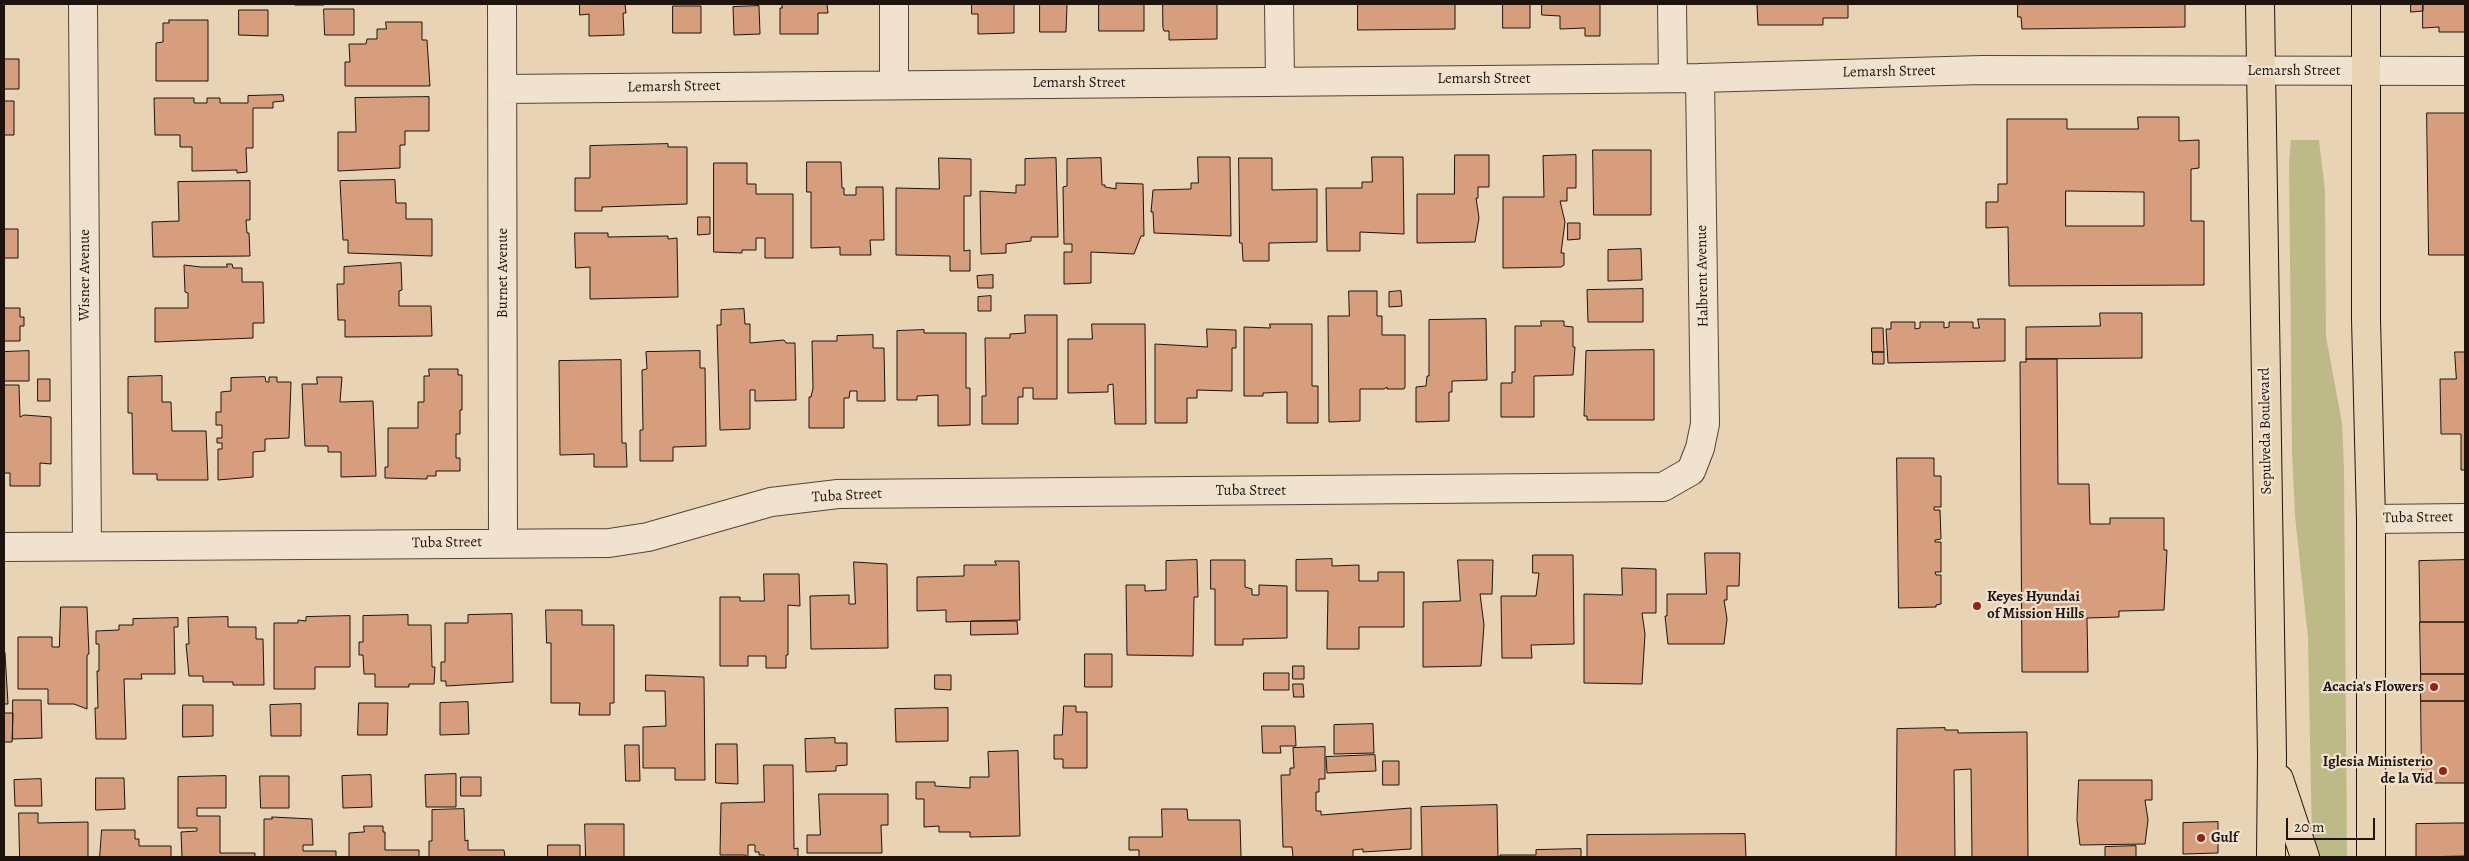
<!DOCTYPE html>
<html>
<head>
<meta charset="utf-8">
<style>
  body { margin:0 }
  #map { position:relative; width:2469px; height:861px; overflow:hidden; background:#e9d3b5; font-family:Alegreya,serif }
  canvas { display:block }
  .frame { position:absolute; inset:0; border:5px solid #1f140d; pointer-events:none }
  .scale { position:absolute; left:2286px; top:818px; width:89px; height:22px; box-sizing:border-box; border:2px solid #1f140d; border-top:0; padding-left:6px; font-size:15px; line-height:18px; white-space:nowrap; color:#1f140d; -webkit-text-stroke:4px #f1e2cf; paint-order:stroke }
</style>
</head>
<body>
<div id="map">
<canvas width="2469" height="861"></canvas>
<div class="frame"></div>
<div class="scale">20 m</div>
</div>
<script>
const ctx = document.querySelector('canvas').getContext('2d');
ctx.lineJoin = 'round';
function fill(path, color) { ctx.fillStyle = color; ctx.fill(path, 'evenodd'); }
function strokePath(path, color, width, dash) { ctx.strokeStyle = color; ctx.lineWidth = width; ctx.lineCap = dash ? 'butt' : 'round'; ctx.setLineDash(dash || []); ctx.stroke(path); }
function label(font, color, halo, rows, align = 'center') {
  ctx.font = font + ' Alegreya,serif'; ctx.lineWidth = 4.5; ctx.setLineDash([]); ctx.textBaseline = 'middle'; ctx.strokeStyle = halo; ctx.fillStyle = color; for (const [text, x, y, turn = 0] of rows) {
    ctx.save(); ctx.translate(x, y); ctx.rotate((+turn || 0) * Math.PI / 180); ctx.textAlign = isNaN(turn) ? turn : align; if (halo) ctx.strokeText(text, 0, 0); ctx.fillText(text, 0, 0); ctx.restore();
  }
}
const green = new Path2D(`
  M2291,140H2319L2325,190L2326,337L2342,423L2344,468L2347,857H2314L2312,844L2308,638L2295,516L2292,451L2289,163Z`);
const building = new Path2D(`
  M295,4H324V5H295Z
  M580,4H625L626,13H623L624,35L589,36V14L580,15Z
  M782,4H827L828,13H818V34H780V8H782Z
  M972,4H1014V33L978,34V14H972Z
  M1040,4H1067L1066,32H1040Z
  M1099,4H1144V31H1099Z
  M1163,4H1217V39L1169,40V31H1164L1163,28Z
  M1358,4H1455V29L1358,30Z
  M1503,4H1530V28H1503Z
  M1542,4H1600V36H1585V28L1560,29V16L1542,15Z
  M1751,4H1848V18H1823V25H1758L1757,5Z
  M2018,4H2185V27L2022,29L2021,17H2018Z
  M2411,4H2423V11L2411,12Z
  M2423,4H2465V32H2439V27L2423,28Z
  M673,6H701V33H673Z
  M759,6L760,34L734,35L733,7Z
  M324,9H354V35H325Z
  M239,10H268V36L239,35Z
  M169,20H208V81H156V43L163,42V23H169Z
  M386,22H422V40H427L430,86H345V62H350L349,44H366L367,39H377V29H386Z
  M4,59H19V89H4Z
  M283,95L284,101L273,102V108H253V148H246L247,172L237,173V170L192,171V147H180V135H155L154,98H194V103H207V98H220V103H248V96Z
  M429,97V131H405V145H400V168L338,171V132H356L355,98Z
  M4,101H14V135H4Z
  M2427,113H2465V255H2429Z
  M2138,117H2179V141L2199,140V168L2191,169V221H2204V285L2009,286L2008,227L1986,228V202H1998V184H2007V119H2067V129H2138ZM2066,191L2144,192V226H2066Z
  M668,144V147H687V204L602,207V211H575V178H590V146Z
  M1593,150H1651V215H1594Z
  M1455,155H1489V187H1478V198H1476L1479,218L1475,242L1417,243V194H1454Z
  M1576,155V188H1567V201H1560L1565,222L1561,253H1564V265L1561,267L1503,268V197H1544L1543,156Z
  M1198,157H1230L1231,236L1154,233L1153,212H1151L1153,190L1191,189V183H1198Z
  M1372,157H1403L1404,234L1360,232V251H1327L1326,188H1362V182H1372Z
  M939,158L971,159V196H964V251L970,250V271H950V256L896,255V188L939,189Z
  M1056,158L1058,237H1031V241L1006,244V253L981,254L980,191L1016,193V185H1025V159Z
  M1101,158L1102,185H1105V187L1116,189V183L1143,184L1144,236H1141L1134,254L1091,252V283L1064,284V252H1072V244H1064L1063,187L1067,186V159Z
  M1239,158H1272V190L1317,189V242L1269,243V261H1243L1242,243H1240Z
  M807,162H841L842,188H844V195H856V187H883L884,240H870L871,255H840V247L811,248V192H807Z
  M714,163H747V184H756V194H793V258H765V238H756V250H742V253L714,252Z
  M395,180L396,203H406V219H432V256L348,253V240H343L340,181Z
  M250,181V220H246L247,233H249L250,256L153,257L152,222L179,221L178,182Z
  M698,217H710V234L698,235Z
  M1568,223H1580V239L1568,240Z
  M4,229H18V258H4Z
  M575,233H608V237L668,236V239L677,238L678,297L590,299V267L576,268Z
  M1641,249L1642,280L1608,281V250Z
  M401,263L402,290L399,291V306H431L432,336L345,337V320H338L337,284H344V267Z
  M227,264H232L233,268H242V282H263L264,323H253V338L155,342V308H188V293L185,292L184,265L201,267H227Z
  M993,275V288H978L977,276Z
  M1643,289V322H1588L1587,290Z
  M1349,291H1377V316H1382V335H1405V387L1404,389H1387V387L1384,389H1360V421L1329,422L1328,316H1349Z
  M1401,291L1402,306L1389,307V292Z
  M991,296V311H978V297Z
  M4,308H20V317H24V326H20V341H4Z
  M744,309L745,324H750V343L784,340L786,343H795L796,400L755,401V390H750V429L720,430L717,325H721V310Z
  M2100,313H2142V358L2026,359V327L2100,326Z
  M1025,315H1057V399H1033V388H1023V397H1018V424H982V396H986L985,338H1010V334L1025,333Z
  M1486,319L1487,380L1452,381V392H1449V421L1416,422V387L1426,386L1427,376H1429V320Z
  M1978,319H2005V361L1888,363L1886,329H1891V322H1915V329L1920,328V322H1944V328L1949,327V322H1973V328H1979Z
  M1541,321H1564V326L1573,327V347H1575L1573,375L1534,376V417H1501V383H1512V372H1515V326H1541Z
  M1092,324H1145L1146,424H1115L1113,384L1108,385V392L1068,393V339H1092Z
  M1270,324H1312V386H1318V423H1287V392L1263,393V396H1244V327L1270,328Z
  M1872,328H1883L1884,352H1872Z
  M1207,329L1236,330V348H1232V391L1197,390V398H1187V423H1155V344L1207,347Z
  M924,330V333H966V388H970V425L938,426V395L917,396V400H897V331Z
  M873,335V348H884L885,401H857V391H850L849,398H844V428H809V397H811L813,388L812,341H837V336Z
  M1654,350V420H1587V416H1584L1586,351Z
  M29,351V381H4V352Z
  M700,351V368H705L706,446L673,447V461H640V430H643L642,370L647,369L646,352Z
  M1873,352H1884V364H1873Z
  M2455,352H2465V470H2461V434H2441L2440,379H2456Z
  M2026,359H2057L2058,484H2089L2090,524H2110V518H2164V550H2167L2164,610L2119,611V617L2087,618L2088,672H2022L2020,362H2026Z
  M621,360L622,443H626L627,467H594V454L560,455L559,361Z
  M429,369H458V375H462V410H460V434H456V458H460V471H436V476H427V479L385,478V467H388V428H418V402H424V376H429Z
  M162,376V402H171L172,431H206L208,480H157V474H133L132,413H128V377Z
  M265,377L266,382H269V377H277V382H291L289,438L265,439V451L253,452V477L218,480V449H222V443H217V438H222V425H216V412H221V392L231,391V378Z
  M317,377H342L340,402L373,401L376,476L341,477V452H328V446H305L302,384H317Z
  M38,379H50V401H38Z
  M4,385H19L20,417L24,415L51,417V464L40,463V486H10V473H4Z
  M1897,458H1934V476H1941V507H1934V510H1940L1941,539L1935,540V542H1941V572H1935L1936,575H1941V604L1936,605V607L1899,608Z
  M1705,553H1740L1739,586H1727V600H1724L1727,619L1724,644H1668L1665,616H1667V594H1706Z
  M1533,555H1573L1574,644L1531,645L1532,658H1502L1501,596H1536L1539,573H1533Z
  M1332,559V566L1359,565V581H1378V572H1404V627H1359V649H1327L1328,591H1296V560Z
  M1197,560L1198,597H1194L1193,656L1127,655L1126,585H1145V591L1166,590V561Z
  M1211,560H1245V587L1252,589V595H1259V585L1287,586V638L1243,639V645H1215V589H1211Z
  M1458,560H1493L1492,594H1480L1484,625L1481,666L1423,667V602L1460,601Z
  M2465,560V622H2420L2419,561Z
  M995,561H1019L1020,620L946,622V610L917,611V577L964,576V565H996Z
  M854,562L887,564L888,648L811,649L810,596L849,595V604H855Z
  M1622,568L1656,569V613H1642L1645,634L1642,684L1584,683V594L1622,595Z
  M764,574H799L800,606L788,605V655H786V668H766V656H748V666H720V597H740V601H764Z
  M61,607H87L89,654L87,655V709L74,704H48V689H18V637H52V647H59Z
  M546,610H582V625H614V703H610V715H579L580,703H551V643H547Z
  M512,614L513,682L446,686V681H441V662H445V623H468V615Z
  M408,615V625H431L432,667H435L434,684H409V687H375V674H364L363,655H359V642H363V616Z
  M350,616V667H315V689H274V623H298V620L306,621V617Z
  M228,617V627H256V639H263L264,685H233V682H203V676H189L186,644H189L188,618Z
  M178,618V627H174L175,674H141L142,679H124L126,739H96L95,708H98L97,671H99V644H96V631L119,630V625H133V619Z
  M971,621H1017L1018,634L971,635Z
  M2420,622H2465V674H2421Z
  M5,653L8,704H4V654Z
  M1085,654H1112V687H1085Z
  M1293,666H1304V679H1293Z
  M1264,673H1289V690H1264Z
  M2421,674H2465V701H2421Z
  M646,675L704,677L705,780H675V768H643V727L666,726L665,691H646Z
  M935,675H951V690L935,689Z
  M1293,684H1303L1304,697H1294Z
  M13,700H41L42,738L13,739Z
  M2421,701H2465V783H2422Z
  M468,702L469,734L440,735V703Z
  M359,703H388L387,735H358Z
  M301,704V736H271L270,705Z
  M183,705H213V736L183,737Z
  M1064,706H1076V712H1087V768H1063V759H1054V735H1062Z
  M948,708V741L896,742L895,709Z
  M4,713H13L12,742H4Z
  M1373,724L1374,753L1334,754V725Z
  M1262,726H1295L1296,746H1280L1281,753H1263Z
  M1945,728V730H1958V733L2027,732L2028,857H1972L1971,769L1954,770L1955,857H1896L1897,729Z
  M835,738V743H847V765L836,766V771L806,772L805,739Z
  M716,744H737L738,784L716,783Z
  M625,745H639L640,781H626Z
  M1325,747V779H1319V792H1316V811H1321V815L1411,808V849L1363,852V849L1353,850V857H1293L1292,847H1283L1281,775H1290V768H1294L1293,748Z
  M1018,751L1020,836L970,837V832H939V826L924,827V799H916V782H935V786L970,788V777H989L988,752Z
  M1375,755L1376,771L1327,773L1326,757Z
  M1383,761H1399V785H1383Z
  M764,765H793L794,849L798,848V857H764V855H759V852H755V845H748V857L745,855H720L721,803L764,802Z
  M456,774V807H426L425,775Z
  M371,775L372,807L343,808L342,776Z
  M226,776V808H197V816H220V853H255V857H182L181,832L197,831V828H178V777Z
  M260,776H289V808H261Z
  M461,777H481V796H461Z
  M96,778H124L125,809L96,810Z
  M41,779L42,806H15L14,780Z
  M2079,780H2152V800H2145L2148,820L2145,844L2080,845L2077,820Z
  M819,794H888V825H881L882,853H807V835H820Z
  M1497,805L1498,857H1422L1421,807Z
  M464,809L465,841L468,840V850H504L505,857H429V841H432V810Z
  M1162,809H1187L1188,820H1240L1241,857H1139V850H1129V837H1162Z
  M19,813H38V823L88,822V857H20Z
  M272,817L312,819L313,845H303V851H336V857H264V819H272Z
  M2218,822V853L2183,854V823Z
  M2456,823H2465V856L2416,857V824Z
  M585,824H624V857H586Z
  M364,826H383V832H385V850H419V857H349V833L364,832Z
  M102,830H135V839H139V846H171V857H100Z
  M1745,834L1746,857H1587V835Z
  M548,845H580V857H548Z
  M2136,846V857H2105V847Z
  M1581,849V857H1500V855H1536V850Z`);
const minor = new Path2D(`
  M83,4L87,546
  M502,4L503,542
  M1279,4L1280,81
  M1672,4L1673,78
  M894,84V4
  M503,89L1700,78L1982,70L2465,71
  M2371,519L2465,518
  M4,547L609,543L648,537L771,502L838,494L1663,487L1691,471L1700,448L1705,424L1700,78`);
const primary = new Path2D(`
  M2260,4L2272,756L2271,857
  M2366,4V319L2371,519V857
  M2279,779L2305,857`);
const markers = [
  [1977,606,5,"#8f2418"],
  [2434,687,5,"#8f2418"],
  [2443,771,5,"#8f2418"],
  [2201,838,5,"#8f2418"]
];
const streetNames = [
  ["Lemarsh Street",2294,71],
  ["Lemarsh Street",1889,72,-1],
  ["Lemarsh Street",1484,79],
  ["Lemarsh Street",1079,83],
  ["Lemarsh Street",674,87,-1],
  ["Burnet Avenue",503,273,-90],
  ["Wisner Avenue",85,275,-90],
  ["Halbrent Avenue",1703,276,-91],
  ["Sepulveda Boulevard",2266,431,-91],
  ["Tuba Street",1251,491],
  ["Tuba Street",847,496,-3],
  ["Tuba Street",2418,518,-1],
  ["Tuba Street",447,543,-1]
];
const poiNames = [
  ["Keyes Hyundai",1987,597],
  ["of Mission Hills",1987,614],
  ["Acacia's Flowers",2424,687,"right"],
  ["Iglesia Ministerio",2433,762,"right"],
  ["de la Vid",2433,779,"right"],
  ["Gulf",2211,838]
];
fill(green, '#beba88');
fill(building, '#d79e7e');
strokePath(building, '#1f140d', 1);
strokePath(minor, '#524437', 30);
strokePath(primary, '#1f140d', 30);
strokePath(minor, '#f1e2cf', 28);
strokePath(primary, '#e9d3b5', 28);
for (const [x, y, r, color] of markers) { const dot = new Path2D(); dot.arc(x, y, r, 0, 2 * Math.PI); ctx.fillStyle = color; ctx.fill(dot); strokePath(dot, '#f1e2cf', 2); }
label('15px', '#1f140d', '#f1e2cf', streetNames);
label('bold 15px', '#1f140d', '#f1e2cf', poiNames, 'left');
</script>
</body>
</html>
